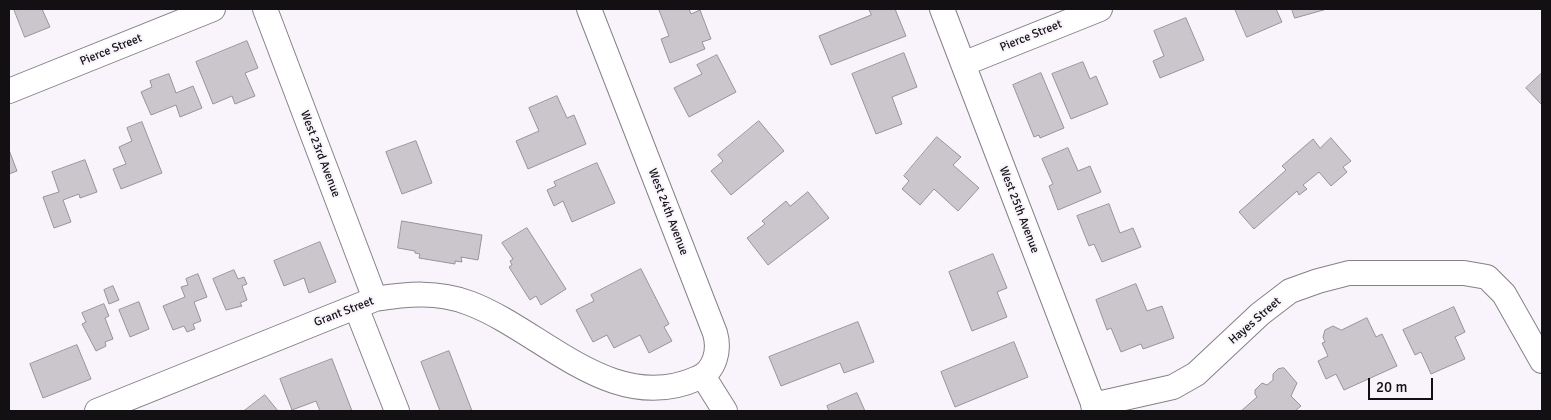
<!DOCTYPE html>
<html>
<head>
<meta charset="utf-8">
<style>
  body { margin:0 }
  #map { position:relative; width:1551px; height:420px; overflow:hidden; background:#f9f4fb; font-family:Signika,sans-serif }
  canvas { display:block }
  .frame { position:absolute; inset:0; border:10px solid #121012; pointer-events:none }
  .scale { position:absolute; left:1368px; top:378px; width:65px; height:22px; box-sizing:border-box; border:2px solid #121012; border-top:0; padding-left:6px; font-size:15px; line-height:18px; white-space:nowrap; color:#121012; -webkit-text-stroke:4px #f9f4fb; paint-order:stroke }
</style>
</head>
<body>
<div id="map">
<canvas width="1551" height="420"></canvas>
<div class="frame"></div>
<div class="scale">20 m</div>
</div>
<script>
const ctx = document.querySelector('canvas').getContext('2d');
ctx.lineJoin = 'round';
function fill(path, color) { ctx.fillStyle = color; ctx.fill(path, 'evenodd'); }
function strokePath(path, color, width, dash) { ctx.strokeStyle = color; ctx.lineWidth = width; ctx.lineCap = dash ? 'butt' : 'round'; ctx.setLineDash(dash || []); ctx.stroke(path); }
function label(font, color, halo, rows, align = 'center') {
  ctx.font = font + ' Signika,sans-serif'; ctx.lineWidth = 4; ctx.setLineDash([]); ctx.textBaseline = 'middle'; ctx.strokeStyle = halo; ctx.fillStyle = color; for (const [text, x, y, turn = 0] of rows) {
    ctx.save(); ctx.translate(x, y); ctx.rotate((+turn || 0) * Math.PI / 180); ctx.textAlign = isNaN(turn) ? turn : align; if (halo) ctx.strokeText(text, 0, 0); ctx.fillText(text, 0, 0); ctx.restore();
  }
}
const building = new Path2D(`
  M14,9H42L50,27L25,37Z
  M662,9H689L691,14L700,10L711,39L702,42L705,49L670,63L661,39L669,36L659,10Z
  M869,9H895L906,36L831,65L819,36L871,15Z
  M1235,9H1276L1282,22L1247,37Z
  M1292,9H1327L1295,18Z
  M1186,18L1204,60L1160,78L1153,61L1164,56L1154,31Z
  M247,41L258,68L245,73L255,96L235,104L232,96L213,104L196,62Z
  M904,53L917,87L892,97L902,124L876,134L852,74Z
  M717,55L736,92L689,117L674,88L702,74L697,65Z
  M1083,62L1090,79L1096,76L1108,104L1071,119L1052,74Z
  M1041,73L1064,128L1040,138L1039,135L1034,137L1013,85Z
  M1542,73V105L1526,88Z
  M169,74L176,93L193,86L202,108L180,117L176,105L151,115L141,92L152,87L150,81Z
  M557,96L567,118L574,115L586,144L528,169L516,141L539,131L529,108Z
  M759,121L784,151L731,195L711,171L723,161L718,155Z
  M142,122L162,173L121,189L113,169L126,164L119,147L132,141L127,128Z
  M937,137L961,157L953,165L979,188L958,211L934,189L920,205L902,189L909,181L904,176Z
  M1331,138L1351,161L1343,167L1347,172L1331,186L1319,172L1303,185L1307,189L1299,195L1297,191L1254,229L1239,212L1286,170L1282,166L1313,139L1320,148Z
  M416,141L432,183L402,194L386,152Z
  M1068,148L1078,171L1090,166L1101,192L1058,210L1049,186L1053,184L1042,159Z
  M9,150L17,171L9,174Z
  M85,160L97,192L80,198L79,194L63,200L71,222L54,228L43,197L59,192L52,172Z
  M597,163L615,203L572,222L563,201L554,206L547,190L556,186L554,182Z
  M808,192L829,218L768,265L747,238L765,224L762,221L786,201L790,206Z
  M1109,204L1120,233L1133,228L1141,247L1102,262L1094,244L1089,246L1077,216Z
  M402,221L482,235L478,260L461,257L462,262L455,261V264L419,258L420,254L415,253V251L398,248Z
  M527,228L566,289L541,305L536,296L530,300L509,267L512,265L510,261L513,259L502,243Z
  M320,242L336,282L309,293L304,278L284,286L274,261Z
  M993,254L1007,288L997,292L1007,317L972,331L949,272Z
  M641,269L669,324L664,327L672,341L649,353L640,335L614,348L607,335L593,342L576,310L594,301L591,295Z
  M234,270L238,279L244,277L247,284L242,286L247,300L240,303L242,306L226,310L213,279Z
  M198,274L207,297L194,302L201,321L193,324L195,329L187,332L184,326L173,330L163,306L185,297L181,287L188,285L186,279Z
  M1136,284L1147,311L1162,306L1174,338L1143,349L1141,344L1121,352L1111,328L1107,330L1096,300Z
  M113,286L119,300L109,304L104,290Z
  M139,302L149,329L130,337L119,310Z
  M104,304L109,316L105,318L113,339L105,342L106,346L96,351L82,324L86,322L82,313Z
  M1454,307L1465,332L1455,337L1465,359L1431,374L1421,352L1415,355L1403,330Z
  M1367,318L1376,337L1382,334L1397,366L1344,390L1336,374L1326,379L1318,361L1328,356L1322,343L1325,342L1323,337L1325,330L1333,326L1341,330Z
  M858,322L874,362L844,373L840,363L781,386L769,357Z
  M1014,342L1028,377L955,407L941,372Z
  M77,345L91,379L43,398L30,364Z
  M449,351L472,411H440L421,362Z
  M332,359L352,411H320L316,401L292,410L280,379Z
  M1284,368L1297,383L1291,396L1301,406L1295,411H1241L1257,397L1255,394V390L1262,383L1267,385L1273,380V374L1278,369Z
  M857,393L865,411H829L827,406Z
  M265,395L278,411H244Z`);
const street = new Path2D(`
  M265,9L375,299
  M942,9L1096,411
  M963,64L1100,9
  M9,91L213,9
  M356,307L397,411
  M703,376L725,411
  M1093,405L1173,387L1196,374L1260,314L1290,291L1318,281L1349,273H1464L1487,277L1504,294L1542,361
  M97,411L375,299C407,294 438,291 469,303C542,330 612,417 698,378C715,371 720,350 715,333L589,9`);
const streetNames = [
  ["Pierce Street",1031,36,-22],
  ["Pierce Street",111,50,-22],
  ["West 23rd Avenue",320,154,69],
  ["West 25th Avenue",1019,210,69],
  ["West 24th Avenue",668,212,69],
  ["Grant Street",344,312,-21],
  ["Hayes Street",1255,321,-41]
];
fill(building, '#cbc6cc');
strokePath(building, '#979399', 1);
strokePath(street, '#858187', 26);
strokePath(street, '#fff', 24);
label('12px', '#121012', '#f9f4fb', streetNames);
</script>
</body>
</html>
